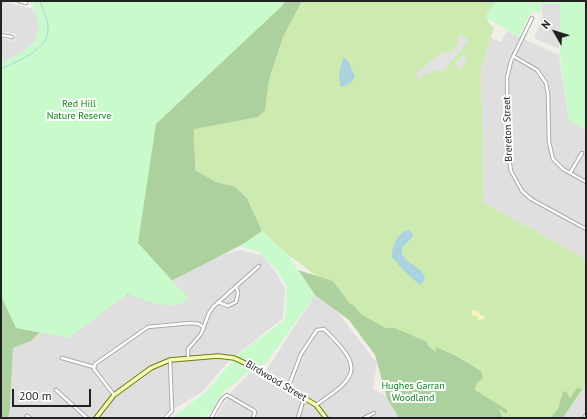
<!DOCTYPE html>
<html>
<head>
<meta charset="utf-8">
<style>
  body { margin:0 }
  #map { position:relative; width:587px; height:419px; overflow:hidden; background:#f2efe9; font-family:"PT Sans",sans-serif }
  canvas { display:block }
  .frame { position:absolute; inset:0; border:2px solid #222; pointer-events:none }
  .north { position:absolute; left:535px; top:12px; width:40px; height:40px; -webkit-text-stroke:3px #fff; paint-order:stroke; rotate:309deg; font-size:11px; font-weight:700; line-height:16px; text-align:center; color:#222 }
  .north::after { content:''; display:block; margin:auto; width:14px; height:18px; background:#222; clip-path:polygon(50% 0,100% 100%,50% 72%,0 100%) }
  .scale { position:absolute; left:12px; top:389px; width:79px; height:18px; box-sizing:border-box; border:2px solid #222; border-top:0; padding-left:5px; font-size:12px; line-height:14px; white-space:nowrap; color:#222; -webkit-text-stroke:3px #fff; paint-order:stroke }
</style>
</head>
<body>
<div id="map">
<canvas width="587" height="419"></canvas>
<div class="frame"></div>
<div class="north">N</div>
<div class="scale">200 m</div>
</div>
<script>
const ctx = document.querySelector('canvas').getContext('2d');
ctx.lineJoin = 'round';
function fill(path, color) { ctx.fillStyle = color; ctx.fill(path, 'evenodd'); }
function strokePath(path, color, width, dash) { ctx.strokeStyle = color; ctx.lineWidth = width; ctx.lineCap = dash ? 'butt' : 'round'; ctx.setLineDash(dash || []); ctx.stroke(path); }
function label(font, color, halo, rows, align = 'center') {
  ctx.font = font + ' "PT Sans",sans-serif'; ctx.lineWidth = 4; ctx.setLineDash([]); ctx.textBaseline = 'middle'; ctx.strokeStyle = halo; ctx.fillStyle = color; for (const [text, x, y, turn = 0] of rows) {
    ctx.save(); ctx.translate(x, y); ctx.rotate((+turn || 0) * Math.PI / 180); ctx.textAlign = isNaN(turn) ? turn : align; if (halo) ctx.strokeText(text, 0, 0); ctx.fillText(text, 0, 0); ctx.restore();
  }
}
const residential = new Path2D(`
  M1,1L33,9L37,15L39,29L37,37L29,49L1,63V38L11,41L14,40L16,34L1,31Z
  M542,3L561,4L559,49L534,38L543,16L541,12Z
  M507,31L559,55L569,120L586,130V259L484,203L481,70L491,38L501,42Z
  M240,250L263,256L276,272L285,289L283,318L229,361L202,392L159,418H8L10,408L13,348L31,341L99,281H171L220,255Z
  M322,292L377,363L373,389L386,396L399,418H215L232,391L251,372L262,377L316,293Z
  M586,386V418H563Z`);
const grass = new Path2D(`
  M302,1H500L487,21L494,28L481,70L484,203L586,259V386L563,418H492L370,330L333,282L317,276L287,254L262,231L247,198L235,187L216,182L195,170C196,155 193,143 194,128L258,117L265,111L269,80L283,37Z`);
const forest = new Path2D(`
  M34,1H302L283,37L269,80L265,111L258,117L194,129C193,143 196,155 195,170L216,182L235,187L247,198L262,231L249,241L171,281L54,319L31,341L13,348L10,408L8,418H1V66L26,52L39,36V20Z
  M298,270L333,281L351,305L352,304L362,315L386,328H395L427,342L428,346L436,352V347L456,356L481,371L483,378L476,384L475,390L507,410V414L498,408L503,418H399L387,398L375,355L349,320L315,295Z
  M577,388L582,389L563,418H550L558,409L563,392L566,391L570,398Z`);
const sand = new Path2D(`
  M474,310L479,312L481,316H484V319L478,320L477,314L475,316L472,315L471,312Z`);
const park = new Path2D(`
  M32,1H285L282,6L156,124L138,243L189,299C172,312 147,301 128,294L68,338L16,328L1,296V63C19,54 42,46 38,22C37,14 33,9 32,1Z
  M496,1H586V130L569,119L560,54V4L541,3L540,13L532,11L519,37L485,17Z
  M262,231L287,254L315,295L267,362L247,373L223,393L212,411L202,418H171L205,393L238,355L285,319L287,286L277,270L259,252L240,246Z`);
const parking = new Path2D(`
  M461,34L469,41L442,72L435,69L429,75L427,73L420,79L415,74L442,52L445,54L449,51L451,52L455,49L460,42L457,39Z
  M463,55L468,60L460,69L455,64Z`);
const water = new Path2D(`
  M343,58L347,59L355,76L351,83L342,87L340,86L339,73Z
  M409,230L412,233L413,236L402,248V253C407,265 422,266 425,278L421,285C417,284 395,262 392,257C392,246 397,233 409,230Z`);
const stream = new Path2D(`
  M1,69C16,62 50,49 48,28C48,19 43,10 40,1`);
const street = new Path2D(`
  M19,1L26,3
  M532,18L511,61L507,78L508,152L511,171L522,191L531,199L586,229
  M1,35L12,37
  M513,56L537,70L546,83L548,94L549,142L553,159L563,169L586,182
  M570,173L582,153
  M218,302L228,306L236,302L238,293L236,286
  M62,358L94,367
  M188,358V349L201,334L209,313L213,307L259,266
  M288,388L301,354L317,330L324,329C364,368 359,376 316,405
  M56,390L87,418
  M114,395L94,369L95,364L148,327L190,323L199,324L204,328
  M27,416L30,418
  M165,418L172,411L170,360
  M211,418L222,399L227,395L253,410L255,412L253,418
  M298,418L304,398
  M364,418L374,413
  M584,418L586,415`);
const secondary = new Path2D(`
  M96,418L114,395L151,368L170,360L218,356L234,358L247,364L316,405L326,418`);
const parkNames = [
  ["Red Hill",79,104],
  ["Nature Reserve",79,116],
  ["Hughes Garran",413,386],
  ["Woodland",413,398]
];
const streetNames = [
  ["Brereton Street",508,129,-92],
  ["Birdwood Street",276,381,31]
];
fill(residential, '#e0dfdf');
fill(grass, '#cdebb0');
fill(forest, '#add19e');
fill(sand, '#fff1ba');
fill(park, '#c8facc');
fill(parking, '#e2e2e2');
fill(water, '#aad3df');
strokePath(stream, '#aad3df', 1);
strokePath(street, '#a9a9a9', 4.5);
strokePath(secondary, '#707d05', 5.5);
strokePath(street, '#fff', 2.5);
strokePath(secondary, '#f7fabf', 3.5);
label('10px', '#0c8416', '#fff', parkNames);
label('10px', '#222', '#fff', streetNames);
</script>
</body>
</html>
